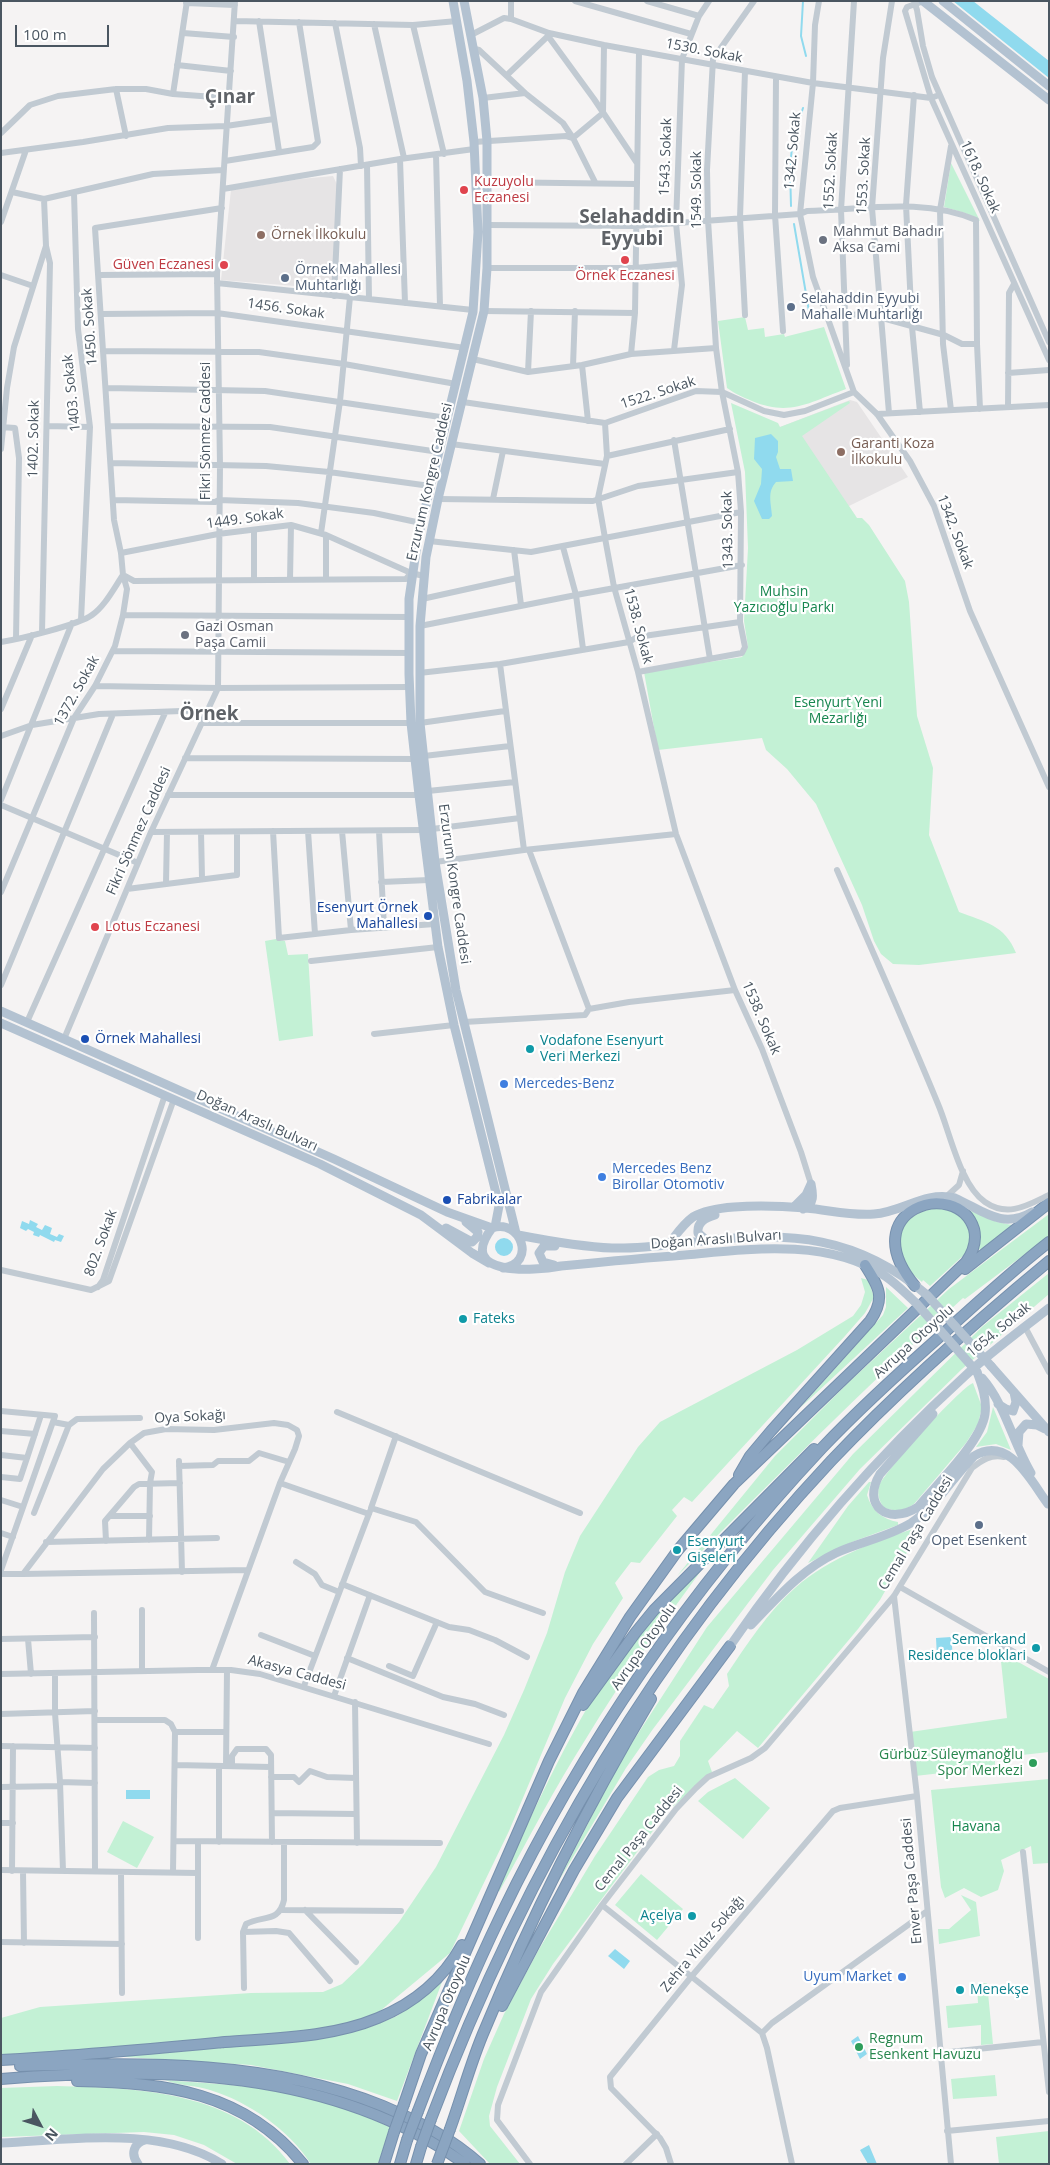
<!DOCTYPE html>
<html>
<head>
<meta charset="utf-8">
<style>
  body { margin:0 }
  #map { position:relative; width:1050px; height:2165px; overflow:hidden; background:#f5f3f3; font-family:"Open Sans",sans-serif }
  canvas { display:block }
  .frame { position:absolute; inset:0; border:2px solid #4a5661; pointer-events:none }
  .north { position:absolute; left:15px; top:2100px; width:50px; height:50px; -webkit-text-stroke:4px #fff; paint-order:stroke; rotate:130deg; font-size:14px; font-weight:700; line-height:20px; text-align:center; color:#4a5661 }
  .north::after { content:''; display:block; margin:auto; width:18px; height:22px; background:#4a5661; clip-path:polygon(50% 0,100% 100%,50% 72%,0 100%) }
  .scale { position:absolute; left:15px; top:25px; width:94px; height:22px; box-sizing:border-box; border:2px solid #4a5661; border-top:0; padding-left:6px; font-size:15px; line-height:18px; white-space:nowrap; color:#4a5661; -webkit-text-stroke:4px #fff; paint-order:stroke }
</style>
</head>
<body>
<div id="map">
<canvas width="1050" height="2165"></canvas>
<div class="frame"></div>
<div class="north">N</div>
<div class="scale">100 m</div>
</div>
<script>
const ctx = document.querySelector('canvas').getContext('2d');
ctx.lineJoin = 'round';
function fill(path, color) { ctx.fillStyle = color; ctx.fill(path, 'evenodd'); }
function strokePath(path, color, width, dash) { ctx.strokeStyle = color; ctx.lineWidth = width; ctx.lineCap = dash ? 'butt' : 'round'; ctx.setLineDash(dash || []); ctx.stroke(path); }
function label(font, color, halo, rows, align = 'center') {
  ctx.font = font + ' "Open Sans",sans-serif'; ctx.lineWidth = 4.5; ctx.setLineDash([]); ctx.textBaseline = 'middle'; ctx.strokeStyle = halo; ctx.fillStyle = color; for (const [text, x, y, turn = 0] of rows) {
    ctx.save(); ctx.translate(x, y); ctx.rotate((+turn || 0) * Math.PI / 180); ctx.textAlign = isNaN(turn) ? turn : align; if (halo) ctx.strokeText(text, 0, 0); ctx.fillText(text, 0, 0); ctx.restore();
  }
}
const education = new Path2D(`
  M333,176L339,189L332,289L221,280L231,190L300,179Z
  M850,400L857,402L908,477L849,506L857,518L780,427Z`);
const green = new Path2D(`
  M951,163L980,221L965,213L944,207Z
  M745,317L748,330L764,328L765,337L784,334L785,337L788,336L824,327L846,389C810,402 790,417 752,401C743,397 735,394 727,388L718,321Z
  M849,401L850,403L802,436L857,518H862L869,525L905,581L909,602L917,716L933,768L929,835L959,912C985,922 1005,925 1016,953L919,965L893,964L881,954L874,941L862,905L816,804L787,769L766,750L762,738L658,750L644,672L742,657L748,647L744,621L748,548L745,472L731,403L778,423L780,427Z
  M276,939L285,941L288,955L308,954L313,1036L279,1041L265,941Z
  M942,1207L960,1214L970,1230L971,1238L966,1253L930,1286L923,1280L922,1282C916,1277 909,1272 906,1266C887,1232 909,1210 942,1207Z
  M964,1208L997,1222L1012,1225L981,1250L977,1248Z
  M1049,1214V1236L965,1299L963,1298C864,1388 771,1482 677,1576L775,1456L847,1384L949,1289Z
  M1049,1273V1294L962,1369L860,1469L773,1570L653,1729L626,1768L557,1884L619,1763L707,1627L853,1454L983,1326Z
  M861,1278L868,1280L874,1297L865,1313L845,1336L692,1502L684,1497L672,1510L677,1516L640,1563L631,1562L615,1583L623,1598L593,1644L565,1698L509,1831L450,1953L380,2011L359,2021L327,2029L111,2048L1,2056V2018L40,2007L251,1993L323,1992L342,1984L363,1964L399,1922L436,1867L504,1735L524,1690L547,1633L565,1572L580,1536L638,1447L660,1422L797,1350L853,1316L861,1305L865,1292Z
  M886,1287L908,1308L800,1408L883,1315L886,1307Z
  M973,1383L982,1407L978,1424L966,1443L914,1504L901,1512L884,1508C879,1501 877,1494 879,1486C884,1472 960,1388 973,1383Z
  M993,1407L1011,1450L996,1444L976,1447L987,1432Z
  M869,1482H871L867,1495C872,1511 882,1519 898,1522V1525L852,1542L808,1563L848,1506Z
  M922,1526L880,1600L858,1629L758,1748L737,1731L708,1761L712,1772L667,1812L553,1964L531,1999L497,2087L489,2116L490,2126L520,2164H490L459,2131L484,2059L504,2014L538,1951L595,1856L648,1777L659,1770L674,1766L680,1756V1741L704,1705L713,1709L729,1686L727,1674C747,1644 768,1612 795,1588C830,1557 878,1540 922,1526Z
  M703,1568C663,1623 622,1679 587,1737C555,1787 528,1840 499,1892V1883C538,1804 574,1719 626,1648C648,1618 676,1593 703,1568Z
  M1000,1652L1049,1679V1752L995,1758V1767L915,1776L910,1732L1007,1718Z
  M735,1778L770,1808L743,1839L698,1801L708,1792Z
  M1049,1779V1863L1033,1864L1031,1846L1001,1860L1004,1871L998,1890L981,1897L964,1888L945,1898L941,1887L931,1790Z
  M123,1821L154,1837L137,1868L107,1852Z
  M641,1874L683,1909L657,1940L615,1905Z
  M961,1895L976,1902L980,1936L939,1944L938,1929H949L971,1910Z
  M442,1982L397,2101L348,2084L251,2065L109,2056L324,2037L370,2027L397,2016Z
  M977,1983H987L993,2044L981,2045V2025L948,2028L946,2006L978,2003Z
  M995,2075L997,2096L953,2099L951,2079Z
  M165,2080C198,2083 232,2084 265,2089C308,2096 351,2109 390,2127L378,2164H311C289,2130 249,2102 210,2090C196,2085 179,2086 165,2080Z
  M57,2086C139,2088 237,2091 290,2164H237L204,2145L174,2135L144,2132L1,2137V2088Z
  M1049,2131V2164H999L996,2137Z`);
const water = new Path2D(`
  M953,1H973L1049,61V78Z
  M771,434L778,441V452L776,457L780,469H791L793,481L776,482C767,492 771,502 772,516L769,519H762L754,501L761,484L762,469L754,459L755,438Z
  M30,1220L38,1224L36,1227L42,1230L45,1225L52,1228L50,1234L57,1237L59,1234L64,1236L61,1242L55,1240L54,1242L40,1235L39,1237L33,1235L34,1232L28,1229L26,1231L20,1228L22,1221L29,1224Z
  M495 1247a9 9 0 1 1 18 0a9 9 0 1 1-18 0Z
  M951,1637L953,1656L937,1658L936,1638Z
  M126,1790H150V1799H126Z
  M615,1949L630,1961L624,1969L608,1956Z
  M858,2036L867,2054L860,2059L851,2041Z
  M869,2145L877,2164H868L860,2150Z`);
const stream = new Path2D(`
  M803,1L801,36L806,56
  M791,206L790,167L793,138L803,108
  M794,224L810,317`);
const minor = new Path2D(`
  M575,1L691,34
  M647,1L699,16
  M819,1L815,25L813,83L800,214L813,277L854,392L877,414L898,444L910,461L934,506L970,611L1049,787
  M914,1L917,10L923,46L932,77L1049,342
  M924,1L907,7L905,11L931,98L1049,360
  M186,3L235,5
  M511,19V1
  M235,21L413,25L457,21
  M259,21L279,151
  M335,23L360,148L361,166
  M374,24L404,158
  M413,25L444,154
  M183,33L234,37
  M549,33L548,36L594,99L637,163
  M471,35L504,18L511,19L549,33L604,45L813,83L931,98L939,95
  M475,49L479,50L525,93L563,123L573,138L595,182
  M177,65L231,71
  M745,71L740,218L745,315
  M507,75L548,36
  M776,77L775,215L783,331
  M116,89L126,136
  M173,94L187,1
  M914,95L906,205L912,327L920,412
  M483,98L525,93
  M1,133L30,105L58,96L116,89H146L173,94L228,98
  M474,142L566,136L573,138L603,113L604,45
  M951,146L940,210L943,344L951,410
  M1,153L83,142L168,128L226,126L274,119
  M436,155L440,306
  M400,159L405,303
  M225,161L313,147L318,142L299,22
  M367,165L369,299
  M487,182L636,184
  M223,189L400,159L474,149
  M12,192L44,199L153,174L223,170
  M74,193L78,329L90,427L81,620
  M1,222L26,150
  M488,225L636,226L800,214L807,211C863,210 922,197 976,220L977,344L980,409
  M487,268H635L679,264
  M1,275L33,286
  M99,275L217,274
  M217,283L473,310
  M334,296L340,169
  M484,311L635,313
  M101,314L217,313L465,348
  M845,315L868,314L944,335L962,344H977
  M674,350L682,285L676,223L682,59L699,16L709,1
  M104,351L259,352L344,364L456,384
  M631,354L635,313L639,52
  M473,359L528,372L582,365L631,354L716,348
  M582,365L588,421
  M847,365L841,210L854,1
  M573,366L575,311
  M528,372L531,311
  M1008,373L1049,370
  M107,388L265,391L447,418
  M463,402L605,423L696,391L722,392L764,411L784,415L805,411L854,392
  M1008,407L1009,293L1014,284
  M889,413L872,208L883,58L892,1
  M877,414L1049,405
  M605,423L607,456L598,498L605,538L614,587L638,672L676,834L735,990L762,1049L801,1152L811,1184
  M47,426L90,427
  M109,426L270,427L439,452
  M1,427L15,428L19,458L16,639
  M674,440L710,659
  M451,444L605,464
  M1,449L7,388L14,347L46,246L44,199
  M607,456L730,429
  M111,463L266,466L329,472L430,486
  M438,499L593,501L638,486L738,472
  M493,499L503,451
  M113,500L215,502L219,500L298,503L374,513L421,523
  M254,530V580
  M321,533L340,401L350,297
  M429,541L531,552L741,512
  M563,547L576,595L583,649
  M514,550L521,605
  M121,553L218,534L291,525L326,535L411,573L424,576
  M326,579V535
  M290,580L291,525
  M422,599L517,578
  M123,615L408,617
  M420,626L576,595L742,565
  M42,632L50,263L46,246
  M1,642C20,639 78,625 92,615C105,606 114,588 123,575L134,581L406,579L411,573
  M113,651L410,653
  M500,664L524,850
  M638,672L742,653L745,647L740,622L741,512L738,472L722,392L716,348L708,220L707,170L713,59L754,1
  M419,673L500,664L629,642L637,637L740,622
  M95,686L218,688L410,687
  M1,709L32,635
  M202,723H411
  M420,723L505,711
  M1,736L32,725L99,714L209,710
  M424,756L510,746
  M185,758L415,759
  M428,791L515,782
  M168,795H419
  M1,800L72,623
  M1,805L138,863
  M432,829L520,818
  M273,831L279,938L351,930L435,924
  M308,831L315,934
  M342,831L351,930
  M379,831L384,927
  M151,832L423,830
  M201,832L202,878
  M529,850L589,1009
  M435,862L524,850L676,834
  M837,870C871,948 906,1026 938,1104C950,1132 960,1185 985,1202C1008,1218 1028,1205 1049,1195
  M381,882L429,880
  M166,883L167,832
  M127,889L237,875V832
  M1,892L74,718L95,686L115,646L123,615L127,589L123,575L121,553L114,520L95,228L222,208
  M311,961L438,947
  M1,985L113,714
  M589,1009L629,1002L735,990
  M27,1022L165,713
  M464,1022L585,1015L589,1009
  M374,1034L454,1025
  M64,1039L151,832L218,688L220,465L217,274L235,1
  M947,1196L959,1185L963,1171
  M1,1270L91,1290L109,1281L174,1099
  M98,1287L103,1280L165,1095
  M1025,1327L1049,1372
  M1,1411L55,1416L1,1570
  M337,1412L580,1513
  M53,1422L69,1425L77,1419L140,1418
  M1,1431L35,1434
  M396,1436L371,1508L416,1522L485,1592L543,1613
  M130,1443L152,1472L150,1483L149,1540
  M1,1455L27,1458L20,1479L1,1477
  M27,1458L41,1415
  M179,1461L182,1572
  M179,1466L213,1465L218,1461H249L259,1453L289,1462
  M1,1500L23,1507
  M34,1513L69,1425
  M110,1516H150
  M1,1533L13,1537
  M106,1541L105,1521L134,1487L139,1484L180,1483
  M46,1542L217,1538
  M296,1562L315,1574L322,1585L339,1592
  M1,1574H23L103,1469L130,1443L144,1433L166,1429L214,1430L274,1423L288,1425L297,1430L299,1436L295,1449L280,1483
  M23,1574L248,1570
  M342,1584L449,1627L469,1630L495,1640L527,1657
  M900,1587L1049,1672
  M894,1596L917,1796L951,2164
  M142,1610V1671
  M94,1613L95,1871
  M261,1635L315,1656
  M1,1639L95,1637
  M28,1639L31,1674
  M347,1658L443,1697L475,1704L504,1715
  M389,1666L413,1676L437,1622
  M212,1670L280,1483L369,1514
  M55,1673V1713L60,1782L95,1783
  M1,1674L198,1670H231L260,1674L489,1744
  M304,1686L370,1511
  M334,1696L370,1595
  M355,1702L357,1843
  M1,1714L95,1711
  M95,1720H165L171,1724L175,1732L173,1872
  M175,1732H226
  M1,1746L95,1748
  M175,1765L271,1767
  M226,1766L227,1670
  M232,1766V1756L237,1749H266L271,1755L272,1842
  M271,1777H294L299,1782L310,1771L327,1777L356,1778
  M60,1782L63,1871
  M1,1787L60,1786
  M272,1813L356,1814
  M1,1823H13
  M174,1841L440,1843
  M219,1842V1766
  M1023,1852L1049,2092
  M1,1870L198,1873
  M12,1871L13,1746
  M23,1871L24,1943
  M121,1872L122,1993
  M602,1905L762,2033
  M282,1910L401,1911
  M305,1910L356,1962
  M243,1932L276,1931L289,1933L330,1981
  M198,1938V1842
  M1,1942L122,1944
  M244,1988L243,1932L246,1924C263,1915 279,1923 284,1900V1842
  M762,2033L772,2023L926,1912
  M762,2033L767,2048L792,2164
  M940,2053L1043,2042
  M947,2131L1049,2121
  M530,2164L497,2120L498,2105L541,1992L602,1905L676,1809L696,1788L708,1777L751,1758L765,1748L894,1596L972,1468C982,1460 991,1454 1004,1457
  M626,2164L657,2134
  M671,2164L666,2148L660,2138L611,2088L610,2077L691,1977L833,1811L840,1808L917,1796`);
const major = new Path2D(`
  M453,1L467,81L474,142L478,232L473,312L418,538L409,599V674L411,723L419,795L438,947L454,1025L497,1197L499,1206L495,1227
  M464,1L483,98L487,141V268L484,311L438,499L426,557L420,626V723L435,862L456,990L516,1233
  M923,1L1049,100
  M943,1L1049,86
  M1,1011L334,1159L447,1212L492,1228
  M1,1023L320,1164L421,1215L472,1253L489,1263
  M794,1207L806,1195L811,1184
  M803,1209C815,1204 813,1194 811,1184
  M446,1228L472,1242L477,1237L478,1232L466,1222
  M518,1235C549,1241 581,1247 612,1248C642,1249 673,1244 703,1241C790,1231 858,1236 927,1295
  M706,1240L698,1233C697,1222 705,1218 715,1215
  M668,1245C676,1235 683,1224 693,1217C705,1210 720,1208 734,1207C758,1205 782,1206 806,1208C829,1210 851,1216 874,1214C903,1212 924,1191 955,1198C982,1210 1002,1230 1032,1212
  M554,1265L543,1262L539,1253L544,1246H555
  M503,1268C537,1264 521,1218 492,1228C455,1277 535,1271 561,1266C602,1262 644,1258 685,1255C749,1249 828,1238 885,1276C897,1284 906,1294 916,1303
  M991,1366L1049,1432
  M982,1378C1005,1404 1013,1443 1031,1473
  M998,1404L1006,1409L1013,1411L1016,1402L1014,1392
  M933,1414L880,1474C861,1506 888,1526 918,1507C937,1484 981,1442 985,1414C987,1399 982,1385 977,1372
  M1018,1445L1019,1432L1026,1424L1037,1425L1045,1429
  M751,1625C777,1598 802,1569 836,1553C860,1542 888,1537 911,1523C936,1507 953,1477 974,1456C1009,1435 1030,1480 1048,1504
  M730,1646C798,1547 877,1456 966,1375C992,1351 1021,1330 1049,1308
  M1,2143C71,2140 160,2125 222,2164
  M138,2164C130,2154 134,2143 145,2140`);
const highway = new Path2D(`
  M965,1269L1049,1203
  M739,1475L750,1456L771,1431L870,1321C886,1298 879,1287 865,1265
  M583,1705L636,1632L654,1610L814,1449
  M502,2006L574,1870L617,1798L730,1646
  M1,2060C76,2056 150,2049 225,2042C275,2038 330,2038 378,2018C413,2004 443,1979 462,1945
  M20,2066C143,2063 267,2059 383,2106C418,2121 451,2138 480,2164
  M1,2079C158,2066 333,2068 465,2164
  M77,2081C165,2083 244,2091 303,2164
  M404,2104L421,2054L549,1761L583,1693L630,1617L678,1550L734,1484L966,1262C973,1252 977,1241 974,1229C957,1176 852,1210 915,1286
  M418,2111C443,2045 470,1979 501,1915C583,1744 693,1586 822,1448C861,1407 903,1369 945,1332C979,1301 1013,1270 1049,1242
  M431,2119C523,1875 652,1652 831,1461C899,1389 973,1324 1049,1261
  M450,2129C462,2096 471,2061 485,2029C532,1915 588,1805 651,1699
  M384,2164L394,2132
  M400,2164L407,2140
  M416,2164L421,2147`);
const majorBridge = new Path2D(`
  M927,1295L991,1366
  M916,1303L977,1372`);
const highwayBridge = new Path2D(`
  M394,2132L404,2104
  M407,2140L418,2111
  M421,2147L431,2119
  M437,2164L450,2129`);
const markers = [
  [464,190,5,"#e0444e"],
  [261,235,5,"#8d6e63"],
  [823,240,5,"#6b7280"],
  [625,260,5,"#e0444e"],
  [224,265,5,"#e0444e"],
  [285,278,5,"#5c6f8a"],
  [791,307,5,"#5c6f8a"],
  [841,452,5,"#8d6e63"],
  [185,635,5,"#6b7280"],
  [428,916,5,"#1a4fb4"],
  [95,927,5,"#e0444e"],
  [85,1039,5,"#1a4fb4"],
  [530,1049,5,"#0f9aa8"],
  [504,1084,5,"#3f7fe0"],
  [602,1177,5,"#3f7fe0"],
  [447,1200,5,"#1a4fb4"],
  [463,1319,5,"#0f9aa8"],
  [979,1525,5,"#5c6f8a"],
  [677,1550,5,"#0f9aa8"],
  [1036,1648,5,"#0f9aa8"],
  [1033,1763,5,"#2e9e5b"],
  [692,1916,5,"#0f9aa8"],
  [902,1977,5,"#3f7fe0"],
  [960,1990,5,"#0f9aa8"],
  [859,2047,5,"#2e9e5b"]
];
const streetNames = [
  ["1530. Sokak",704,51,11],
  ["1342. Sokak",793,151,-85],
  ["1543. Sokak",666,157,-88],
  ["1552. Sokak",831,171,-87],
  ["1553. Sokak",864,176,-87],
  ["1618. Sokak",980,177,66],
  ["1549. Sokak",697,190,-90],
  ["1456. Sokak",286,309,8],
  ["1450. Sokak",90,327,-94],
  ["1403. Sokak",72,393,-96],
  ["1522. Sokak",658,393,-18],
  ["Fikri Sönmez Caddesi",206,431,-90],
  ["1402. Sokak",34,439,-89],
  ["Erzurum Kongre Caddesi",430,482,-77],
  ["1449. Sokak",245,519,-8],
  ["1343. Sokak",728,530,-91],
  ["1342. Sokak",955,532,69],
  ["1538. Sokak",638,626,75],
  ["1372. Sokak",77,691,-61],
  ["Fikri Sönmez Caddesi",139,831,-66],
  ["Erzurum Kongre Caddesi",454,884,82],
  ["1538. Sokak",761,1018,67],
  ["Doğan Araslı Bulvarı",257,1121,24],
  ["Doğan Araslı Bulvarı",716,1240,-4],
  ["802. Sokak",101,1243,-70],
  ["1654. Sokak",999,1330,-39],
  ["Avrupa Otoyolu",914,1342,-42],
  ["Oya Sokağı",190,1417,-3],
  ["Cemal Paşa Caddesi",916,1533,-59],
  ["Avrupa Otoyolu",644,1647,-55],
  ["Akasya Caddesi",297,1673,15],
  ["Cemal Paşa Caddesi",639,1839,-51],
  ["Enver Paşa Caddesi",912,1881,-95],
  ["Zehra Yıldız Sokağı",703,1944,-50],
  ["Avrupa Otoyolu",447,2003,-67]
];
const healthNames = [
  ["Kuzuyolu",474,182],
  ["Eczanesi",474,198],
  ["Güven Eczanesi",214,265,"right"],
  ["Örnek Eczanesi",625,276,"center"],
  ["Lotus Eczanesi",105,927]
];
const worshipNames = [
  ["Mahmut Bahadır",833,232],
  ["Aksa Cami",833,248],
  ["Gazi Osman",195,627],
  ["Paşa Camii",195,643]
];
const educationNames = [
  ["Örnek İlkokulu",271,235],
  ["Garanti Koza",851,444],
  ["İlkokulu",851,460]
];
const serviceNames = [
  ["Örnek Mahallesi",295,270],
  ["Muhtarlığı",295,286],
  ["Selahaddin Eyyubi",801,299],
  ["Mahalle Muhtarlığı",801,315],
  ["Opet Esenkent",979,1541,"center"]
];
const parkNames = [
  ["Muhsin",784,592],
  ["Yazıcıoğlu Parkı",784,608],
  ["Esenyurt Yeni",838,703],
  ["Mezarlığı",838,719],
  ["Havana",976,1827]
];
const transitNames = [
  ["Esenyurt Örnek",418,908,"right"],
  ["Mahallesi",418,924,"right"],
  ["Örnek Mahallesi",95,1039],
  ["Fabrikalar",457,1200]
];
const cultureNames = [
  ["Vodafone Esenyurt",540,1041],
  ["Veri Merkezi",540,1057],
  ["Fateks",473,1319],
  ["Esenyurt",687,1542],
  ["Gişeleri",687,1558],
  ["Semerkand",1026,1640,"right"],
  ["Residence bloklari",1026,1656,"right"],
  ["Açelya",682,1916,"right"],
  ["Menekşe",970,1990]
];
const shopNames = [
  ["Mercedes-Benz",514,1084],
  ["Mercedes Benz",612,1169],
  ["Birollar Otomotiv",612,1185],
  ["Uyum Market",892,1977,"right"]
];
const leisureNames = [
  ["Gürbüz Süleymanoğlu",1023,1755],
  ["Spor Merkezi",1023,1771],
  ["Regnum",869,2039,"left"],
  ["Esenkent Havuzu",869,2055,"left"]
];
const districtNames = [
  ["Çınar",230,98],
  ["Selahaddin",632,218],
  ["Eyyubi",632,240],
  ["Örnek",209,715]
];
fill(education, '#e6e4e5');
fill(green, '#c3f1d5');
fill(water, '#90daee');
strokePath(stream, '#90daee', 2);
strokePath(highway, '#7690ad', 12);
strokePath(minor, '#c1cad2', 6);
strokePath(major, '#b3c2d1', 9);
strokePath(highway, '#8ba5c1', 10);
strokePath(highwayBridge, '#7690ad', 12, []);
strokePath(majorBridge, '#b3c2d1', 9);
strokePath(highwayBridge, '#8ba5c1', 10);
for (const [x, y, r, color] of markers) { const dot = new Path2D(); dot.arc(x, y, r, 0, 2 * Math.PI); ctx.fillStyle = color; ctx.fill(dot); strokePath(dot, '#fff', 2); }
label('14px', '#4a5661', '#fff', streetNames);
label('14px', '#be3a42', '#fff', healthNames, 'left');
label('14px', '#5b616d', '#fff', worshipNames, 'left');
label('14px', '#785e54', '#fff', educationNames, 'left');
label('14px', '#4e5e75', '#fff', serviceNames, 'left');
label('14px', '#17864f', '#fff', parkNames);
label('14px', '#164399', '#fff', transitNames, 'left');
label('14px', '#0d838f', '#fff', cultureNames, 'left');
label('14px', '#366cbe', '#fff', shopNames, 'left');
label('14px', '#27864d', '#fff', leisureNames, 'right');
label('bold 19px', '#5f6368', '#fff', districtNames);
</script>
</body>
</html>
